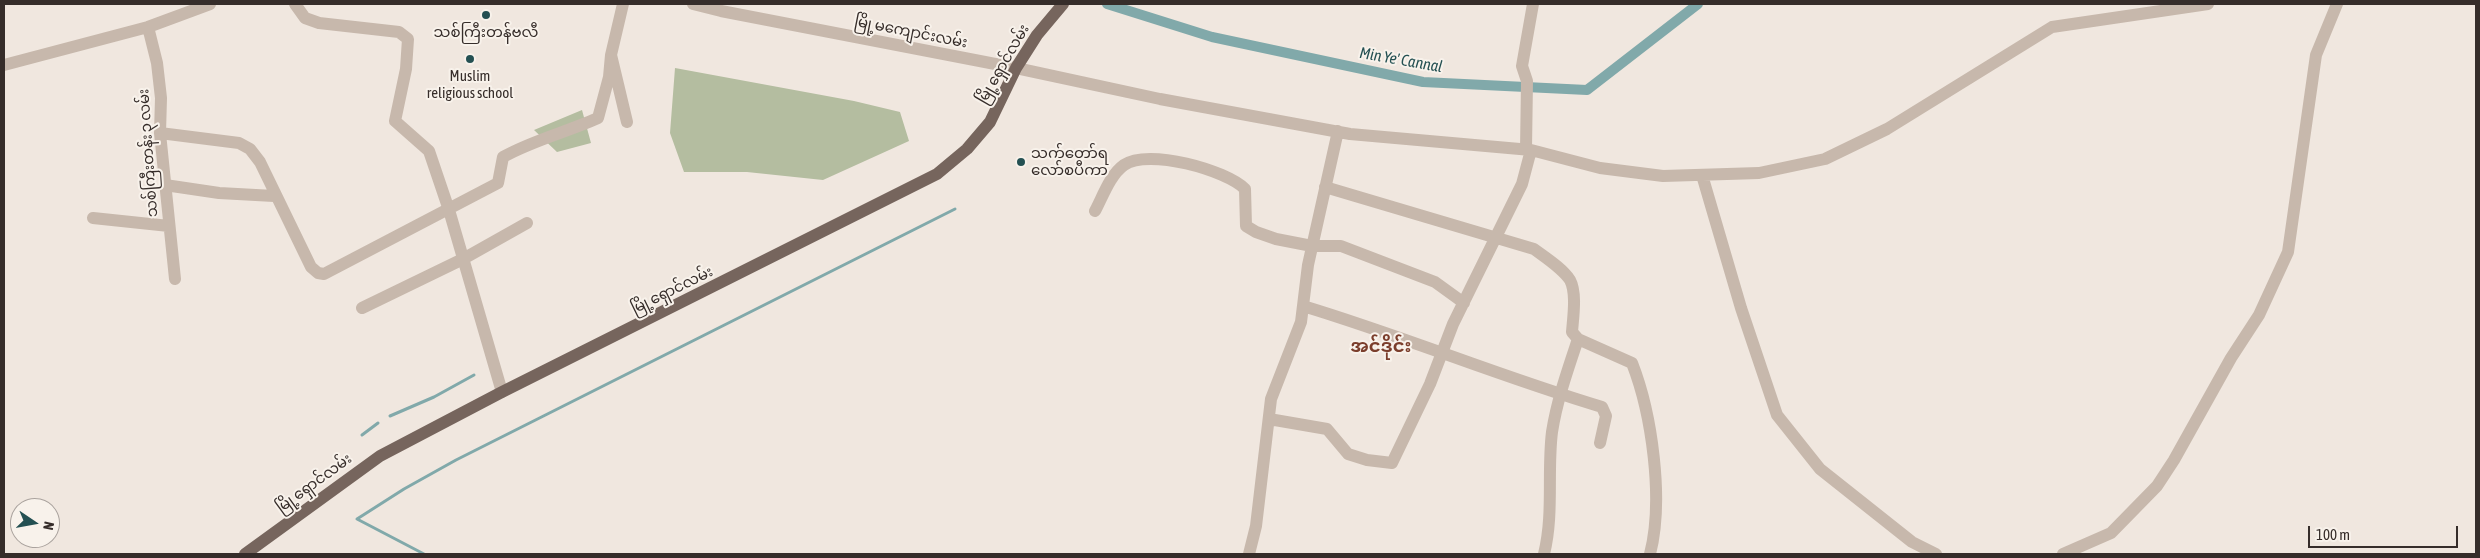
<!DOCTYPE html>
<html>
<head>
<meta charset="utf-8">
<style>
  body { margin:0 }
  #map { position:relative; width:2480px; height:558px; overflow:hidden; background:#f0e7df; font-family:"Asap Condensed",sans-serif }
  canvas { display:block }
  .frame { position:absolute; inset:0; border:5px solid #362d2a; pointer-events:none }
  .north { position:absolute; left:10px; top:498px; width:50px; height:50px; box-sizing:border-box; background:#f8f2eb; border:1px solid #aaa39e; border-radius:50%; rotate:102deg; font-size:14px; font-weight:700; line-height:20px; text-align:center; color:#362d2a }
  .north::after { content:''; display:block; margin:auto; width:18px; height:22px; background:#245052; clip-path:polygon(50% 0,100% 100%,50% 72%,0 100%) }
  .scale { position:absolute; left:2308px; top:526px; width:150px; height:22px; box-sizing:border-box; border:2px solid #362d2a; border-top:0; padding-left:6px; font-size:15px; line-height:18px; white-space:nowrap; color:#362d2a; -webkit-text-stroke:4px #f8f2eb; paint-order:stroke }
</style>
</head>
<body>
<div id="map">
<canvas width="2480" height="558"></canvas>
<div class="frame"></div>
<div class="north">N</div>
<div class="scale">100 m</div>
</div>
<script>
const ctx = document.querySelector('canvas').getContext('2d');
ctx.lineJoin = 'round';
function fill(path, color) { ctx.fillStyle = color; ctx.fill(path, 'evenodd'); }
function strokePath(path, color, width, dash) { ctx.strokeStyle = color; ctx.lineWidth = width; ctx.lineCap = dash ? 'butt' : 'round'; ctx.setLineDash(dash || []); ctx.stroke(path); }
function label(font, color, halo, rows, align = 'center') {
  ctx.font = font + ' "Asap Condensed","Noto Sans Myanmar",sans-serif'; ctx.lineWidth = 4; ctx.setLineDash([]); ctx.textBaseline = 'middle'; ctx.strokeStyle = halo; ctx.fillStyle = color; for (const [text, x, y, turn = 0] of rows) {
    ctx.save(); ctx.translate(x, y); ctx.rotate((+turn || 0) * Math.PI / 180); ctx.textAlign = isNaN(turn) ? turn : align; if (halo) ctx.strokeText(text, 0, 0); ctx.fillText(text, 0, 0); ctx.restore();
  }
}
const green = new Path2D(`
  M675,68L854,101L900,112L909,141L823,180L747,172H684L670,133Z
  M582,110L591,143L557,152L534,130Z`);
const stream = new Path2D(`
  M390,416L434,397L474,375
  M362,435L378,423
  M424,554L357,519L404,489L456,460L955,209`);
const canal = new Path2D(`
  M1107,4L1212,37L1423,82L1587,90L1698,4`);
const minor = new Path2D(`
  M295,4L305,18L319,23L399,32L408,39L406,69L395,121L429,151L449,210L502,392
  M623,4L611,55L627,122
  M693,4L721,11L1016,68L1160,99L1350,134L1531,150L1600,168L1663,176L1759,173L1825,159L1887,129L2052,27L2208,4
  M148,27L157,63L161,98L160,133L175,279
  M4,65L148,27L210,4
  M160,133L239,143L250,149L260,162L311,267L318,273L324,274L498,183L503,157C533,140 567,132 598,118L609,77L611,55
  M1526,149L1527,81L1522,66L1533,4
  M1702,175L1741,308L1777,415L1820,469L1912,542L1936,554
  M165,185L219,193L274,196
  M1325,187L1534,249C1546,258 1562,268 1570,280C1577,293 1573,318 1572,332L1578,339L1632,363C1652,414 1664,500 1650,554
  M1095,211C1103,196 1110,175 1124,165C1148,148 1226,170 1245,189L1246,226L1256,232L1276,239L1312,246H1341L1435,282L1464,303
  M93,218L169,226
  M1303,306C1403,336 1501,377 1602,407L1606,416L1600,443
  M362,308L463,259L527,223
  M1269,419L1327,429L1348,454L1367,460L1392,463L1430,384L1453,324L1522,184L1531,150
  M1249,554L1256,526L1271,399L1301,322L1308,265L1338,131
  M1544,554C1554,514 1547,472 1552,432C1557,400 1568,369 1578,339
  M2063,554L2111,533L2157,486L2174,460L2231,358L2259,315L2288,252L2316,55L2337,4`);
const major = new Path2D(`
  M245,554L380,456L502,392L937,174L967,149L990,122L1016,68L1037,35L1063,4`);
const markers = [
  [486,15,5,"#245052"],
  [470,59,5,"#245052"],
  [1021,162,5,"#245052"]
];
const poiNames = [
  ["သစ်ကြီးတန်ဗလီ",486,32],
  ["Muslim",470,76],
  ["religious school",470,93],
  ["သက်တော်ရ",1031,153,"left"],
  ["လော်စပီကာ",1031,170,"left"]
];
const streetNames = [
  ["မြို့မကျောင်းလမ်း",911,32,11],
  ["မြို့ရှောင်လမ်း",1003,64,-60],
  ["သစ်ကြီးတန်း ၃ လမ်း",148,153,-94],
  ["မြို့ရှောင်လမ်း",672,290,-26],
  ["မြို့ရှောင်လမ်း",314,483,-36]
];
const waterNames = [
  ["Min Ye' Cannal",1401,60,10]
];
const quarterNames = [
  ["အင်ဒိုင်း",1381,346]
];
fill(green, '#b4bda0');
strokePath(stream, '#81a9aa', 3);
strokePath(canal, '#81a9aa', 10);
strokePath(minor, '#c7b8ac', 12);
strokePath(major, '#76655d', 12);
for (const [x, y, r, color] of markers) { const dot = new Path2D(); dot.arc(x, y, r, 0, 2 * Math.PI); ctx.fillStyle = color; ctx.fill(dot); strokePath(dot, '#f8f2eb', 2); }
label('15px', '#362d2a', '#f8f2eb', poiNames);
label('15px', '#362d2a', '#f8f2eb', streetNames);
label('italic 16px', '#245052', '#f8f2eb', waterNames);
label('bold 18px', '#7b3e2c', '#f8f2eb', quarterNames);
</script>
</body>
</html>
